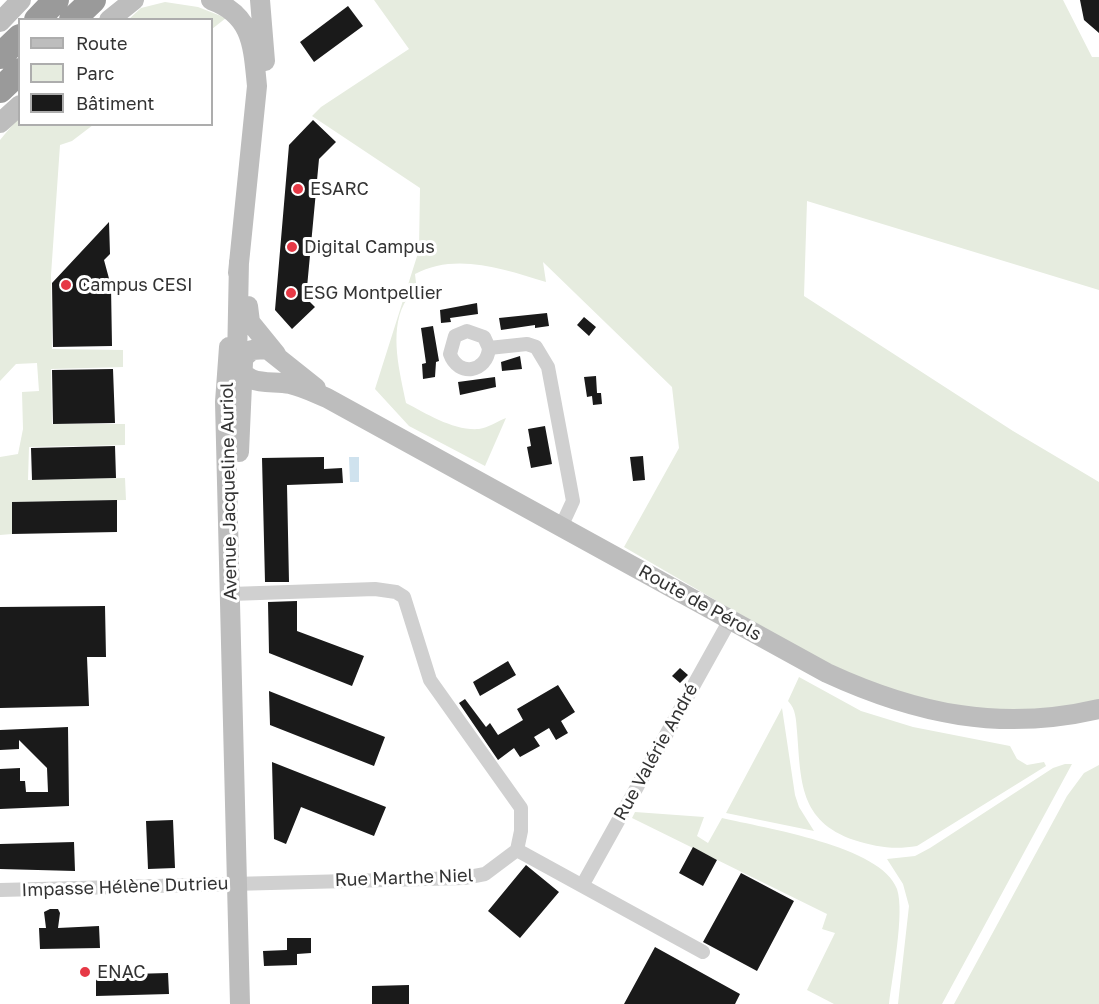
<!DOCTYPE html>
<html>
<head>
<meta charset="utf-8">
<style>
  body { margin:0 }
  #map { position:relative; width:1099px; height:1004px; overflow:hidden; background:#fff; font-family:"Golos Text",sans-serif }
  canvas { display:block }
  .legend { position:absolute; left:18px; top:18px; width:195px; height:108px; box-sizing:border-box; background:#fff; border:2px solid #adadad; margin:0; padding:8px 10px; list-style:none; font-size:18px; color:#333 }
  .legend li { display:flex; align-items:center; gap:12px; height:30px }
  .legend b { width:30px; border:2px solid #adadad }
</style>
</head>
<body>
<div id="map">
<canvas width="1099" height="1004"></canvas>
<ul class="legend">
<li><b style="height:8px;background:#bdbdbd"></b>Route</li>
<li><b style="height:16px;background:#e6ecdf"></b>Parc</li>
<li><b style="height:16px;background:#1a1a1a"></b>Bâtiment</li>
</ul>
</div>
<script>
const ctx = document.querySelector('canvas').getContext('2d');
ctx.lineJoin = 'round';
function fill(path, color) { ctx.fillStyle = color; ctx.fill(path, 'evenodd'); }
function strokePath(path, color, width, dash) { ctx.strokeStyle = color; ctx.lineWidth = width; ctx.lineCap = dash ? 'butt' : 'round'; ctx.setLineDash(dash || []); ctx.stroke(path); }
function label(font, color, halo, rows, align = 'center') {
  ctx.font = font + ' "Golos Text",sans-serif'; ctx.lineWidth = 6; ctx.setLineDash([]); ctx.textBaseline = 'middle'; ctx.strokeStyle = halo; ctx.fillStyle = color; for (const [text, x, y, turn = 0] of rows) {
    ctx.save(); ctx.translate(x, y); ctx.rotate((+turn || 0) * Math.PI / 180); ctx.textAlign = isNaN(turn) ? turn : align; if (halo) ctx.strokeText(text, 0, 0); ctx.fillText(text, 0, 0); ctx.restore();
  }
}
const green = new Path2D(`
  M374,0H1063L1092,57H1099V290L807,201L804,296L1013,431L1099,482V704L1014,714L938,706L829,666L624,547L679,448L672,387L543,262L546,282C505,269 455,252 415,274L417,291C413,295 406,300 404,304C389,333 400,373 406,403C427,414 454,431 479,429C488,428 498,421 506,418L485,466L409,426L375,389L419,250L420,188L312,116L321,107L409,49Z
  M165,2L198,7L226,18L212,29V20H128L141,8Z
  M19,117L20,124L93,125L72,141L60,145L51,275L52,349L123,350V367L51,369L52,424H125V445L29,447L28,480L125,478L126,500L12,502V534L0,535V457L18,454L23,429L22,392L39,391L37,363L16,364L0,381V140Z
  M799,677L861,711L913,727L1010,746L1017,759L1027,765L1044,762L1046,766L917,846C894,850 876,847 854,840C799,821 801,781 797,731C796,720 796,709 788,701Z
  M782,708L795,795L799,807L814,831L726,813Z
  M1065,764H1072L942,1004H898L909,906L903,884L887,859L915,856L930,848L1053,768Z
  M1099,765V1004H954L1067,796L1084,773Z
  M635,812L704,817L697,836L708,843L722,818C764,828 882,846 897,889C905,913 892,977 889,1004H834L807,990L835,933L822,929L827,914L632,818Z`);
const water = new Path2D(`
  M349,457H359V482H350Z`);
const building = new Path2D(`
  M1080,0H1099V33L1084,20Z
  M348,6L363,26L314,62L300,42Z
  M313,120L336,142L319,159L306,298L315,307L292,329L275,310L289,145Z
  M109,222L110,254L104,260L111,286L112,346L53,347L52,283Z
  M477,303L478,314L450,318L451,322L441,323L440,310Z
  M547,313L549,326L535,328V325L501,330L499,318Z
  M584,317L596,327L589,336L577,325Z
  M433,326L439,361L436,362L435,377L423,379L422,364L426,363L421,328Z
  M520,356L522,369L502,371L501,362Z
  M113,369L115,423L53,424L52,370Z
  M596,376L597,393H601L602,404L593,405L592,396L587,397L584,377Z
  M495,377L496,387L460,395L458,382Z
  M545,426L552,464L531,468L527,447L531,446L528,429Z
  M115,446L116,478L32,480L31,448Z
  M643,456L645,480L633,481L630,457Z
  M324,457V469L342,468L343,483L287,485L289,582H265L262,458Z
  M117,500V532L12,534V502Z
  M297,601V631L364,656L352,686L269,653L268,602Z
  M105,606L106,657H87L89,706L0,708V607Z
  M508,661L516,675L480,696L473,682Z
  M680,668L688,675L680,683L672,676Z
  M558,685L575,712L561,721L568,733L556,740L549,728L534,737L540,746L520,757L514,748L498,760L459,703L465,699L486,727L490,723L498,735L523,720L517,709Z
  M269,691L385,737L374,766L270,725Z
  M68,727L69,806L0,809V769L20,768V781H25L26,792H48L47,768L19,740V749L0,750V730Z
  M272,762L386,807L374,836L301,807L286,844L274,839Z
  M173,820L175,868L148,869L146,821Z
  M74,842L75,871L0,869V844Z
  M693,847L717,860L703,886L679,873Z
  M526,865L559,892L520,938L488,911Z
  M741,873L794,901L757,971L703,942Z
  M50,909H58L60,913L58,928L99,926L100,948L40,949L39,928H46L44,912Z
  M287,938H311V953L297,954V965L264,966L263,951L287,950Z
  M655,947L740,994L735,1004H624Z
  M168,973L169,994L96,996V975Z
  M409,985V1004H372V986Z`);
const street = new Path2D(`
  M489,348L484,337L467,331L455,336L450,354C458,377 487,373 489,348L527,344L536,347L548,367L571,490L573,501L561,527
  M231,594L375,589L396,592L404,597L430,680L521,808V831L517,850
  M517,850L703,952
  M583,884L730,620
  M0,890L464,878L485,874L517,850`);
const secondary = new Path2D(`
  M211,0C253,15 253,47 257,86L238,273
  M260,0L265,61
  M109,20L134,0
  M0,22L21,0
  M0,123L20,105
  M239,261L237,362C246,388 269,380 290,384C303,387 315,393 327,398L827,673C916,714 1001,732 1099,709
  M248,306L250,322L276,354
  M229,347L225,402L240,1004
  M232,368L252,350L267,349L316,388
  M239,452L243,362`);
const highway = new Path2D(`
  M37,20L56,0
  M72,20L93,0
  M0,56L20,37
  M0,90L20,71`);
const markers = [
  [298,189,6,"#e63946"],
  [292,247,6,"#e63946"],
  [66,285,6,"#e63946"],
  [291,293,6,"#e63946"],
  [85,972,6,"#e63946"]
];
const poiNames = [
  ["ESARC",310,189],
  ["Digital Campus",304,247],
  ["Campus CESI",78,285],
  ["ESG Montpellier",303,293],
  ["ENAC",97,972]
];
const streetNames = [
  ["Avenue Jacqueline Auriol",229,491,-91],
  ["Route de Pérols",700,603,29],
  ["Rue Valérie André",656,752,-61],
  ["Rue Marthe Niel",404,878,-2],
  ["Impasse Hélène Dutrieu",125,887,-2]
];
fill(green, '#e6ecdf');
fill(water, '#cfe2ee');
fill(building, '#1a1a1a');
strokePath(street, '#d0d0d0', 14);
strokePath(secondary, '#bdbdbd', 20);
strokePath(highway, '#9a9a9a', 26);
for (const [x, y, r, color] of markers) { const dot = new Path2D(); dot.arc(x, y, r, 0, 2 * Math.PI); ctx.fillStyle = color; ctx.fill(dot); strokePath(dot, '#fff', 2); }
label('18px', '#333', '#fff', poiNames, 'left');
label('18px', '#333', '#fff', streetNames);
</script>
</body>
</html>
